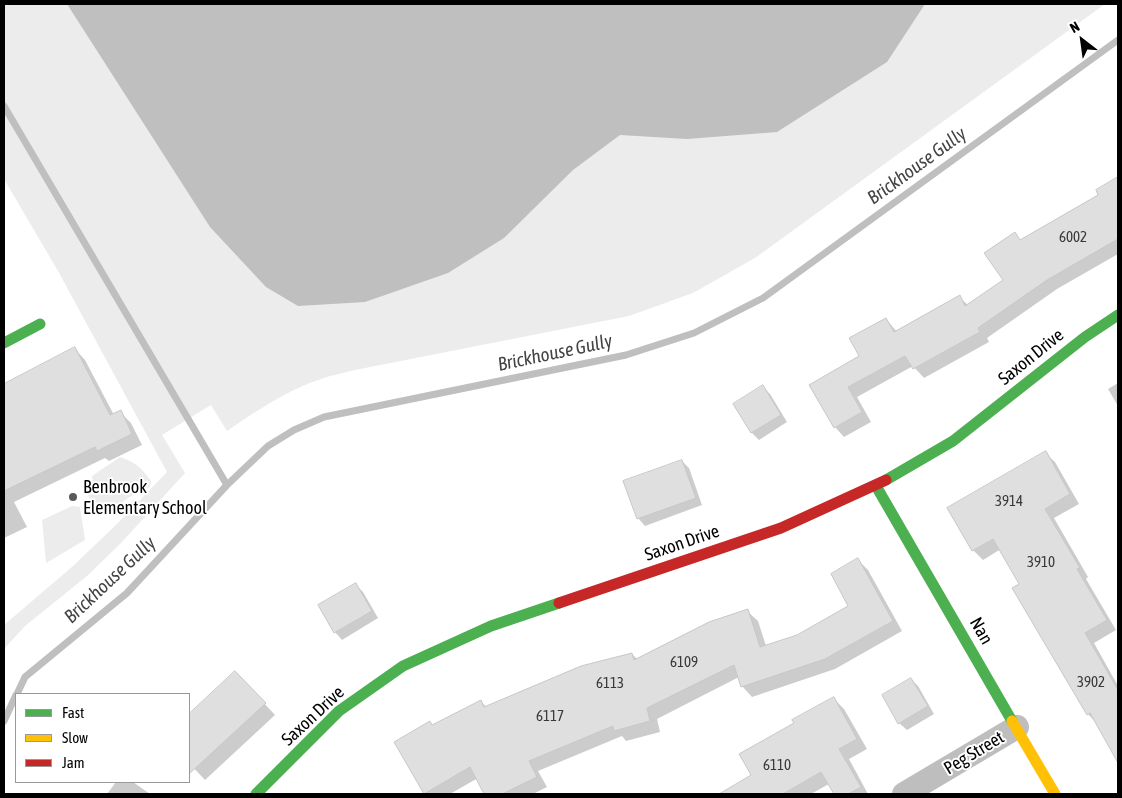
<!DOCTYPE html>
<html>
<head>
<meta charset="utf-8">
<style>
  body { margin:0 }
  #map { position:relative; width:1122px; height:798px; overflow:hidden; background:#fff; font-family:"Asap Condensed",sans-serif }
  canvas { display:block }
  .frame { position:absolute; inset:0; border:5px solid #000; pointer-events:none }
  .legend { position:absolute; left:15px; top:693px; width:175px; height:90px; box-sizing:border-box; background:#fff; border:1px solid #999; margin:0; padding:6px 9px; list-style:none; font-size:15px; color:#000 }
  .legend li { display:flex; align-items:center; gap:10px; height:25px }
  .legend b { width:25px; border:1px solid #999 }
  .north { position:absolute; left:1057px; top:15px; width:50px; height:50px; -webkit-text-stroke:4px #fff; paint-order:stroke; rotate:330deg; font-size:14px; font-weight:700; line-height:20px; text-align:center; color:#000 }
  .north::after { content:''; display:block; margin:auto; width:18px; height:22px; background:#000; clip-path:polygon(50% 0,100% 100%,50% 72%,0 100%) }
</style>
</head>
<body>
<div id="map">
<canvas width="1122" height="798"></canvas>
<div class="frame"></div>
<ul class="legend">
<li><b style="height:6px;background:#4caf50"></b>Fast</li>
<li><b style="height:6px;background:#ffc107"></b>Slow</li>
<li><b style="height:6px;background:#c62828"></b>Jam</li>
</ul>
<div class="north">N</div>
</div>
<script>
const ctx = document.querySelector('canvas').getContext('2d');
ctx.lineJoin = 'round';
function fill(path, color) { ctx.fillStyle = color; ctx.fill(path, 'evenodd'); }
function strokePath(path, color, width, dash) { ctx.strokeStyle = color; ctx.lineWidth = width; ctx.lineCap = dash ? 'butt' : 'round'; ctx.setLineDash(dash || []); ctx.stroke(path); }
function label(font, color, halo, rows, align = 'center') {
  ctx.font = font + ' "Asap Condensed",sans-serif'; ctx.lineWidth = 4; ctx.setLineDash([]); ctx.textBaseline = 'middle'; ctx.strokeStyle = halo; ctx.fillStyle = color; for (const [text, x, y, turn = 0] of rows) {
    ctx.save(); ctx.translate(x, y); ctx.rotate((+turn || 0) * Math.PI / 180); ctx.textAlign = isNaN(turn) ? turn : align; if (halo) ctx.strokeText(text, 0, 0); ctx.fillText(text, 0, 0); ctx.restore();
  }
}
const green = new Path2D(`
  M4,4H1105L755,258L693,293L629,316L355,370C344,373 332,375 321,379C287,390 256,411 227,431L211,405L162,435L185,473L121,543L87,576L25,626L4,649V625L73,566L118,523L167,472L58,271L4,179Z
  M120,457C135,462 142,468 151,481L150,487L137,492L114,508L95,506L87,494L93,483L92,476Z
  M72,506L80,507L85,540L46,563L42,520Z`);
const water = new Path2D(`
  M67,4H925L887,62L777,132L687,139L620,135L573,170L504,238L448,273L365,302L298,306L266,287L210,227Z`);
const shadow = new Path2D(`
  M1118,178V254L1057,289L987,338L989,342L924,378L913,366L857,397L871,422L844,437L835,427L811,386L861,357L886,319L897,332L959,297L968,305L1005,281L1015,234L1021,241L1100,195L1097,191Z
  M75,349L85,360L114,415L120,412L131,423L142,445L109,461L105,458L14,502L27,527L4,538V384Z
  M1118,383V406L1108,389Z
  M763,387L770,394L787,422L759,440L752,433L734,404Z
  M1045,453L1055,462L1079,504L1054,518L1088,577L1086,579L1116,630L1094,643L1118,686V760L1097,724L1088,714L1013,589L1021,584L1001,549L983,560L973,550L949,509Z
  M682,461L689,468L702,505L645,526L638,518Z
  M858,560L868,570L902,631L835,669L752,697L742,686L739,677L657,719L660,732L626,741L622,736L538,771L547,787L533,794H486L478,778L450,794H426L425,793L430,723L433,726L481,701L486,707L632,654L637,659L747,611L758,621L766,646L798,636L850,606Z
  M356,585L363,592L378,618L342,640L335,632Z
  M235,672L275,715L205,780L189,763V716Z
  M911,679L918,686L934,714L907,730L899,723Z
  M834,699L844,709L867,749L849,759L868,794H835L829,784L811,794H721L753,776L796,723Z
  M116,782H133L150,794H107Z`);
const stream = new Path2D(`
  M4,106L227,485
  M17,694L25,677L127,593L227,485L268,446L294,430L324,417L626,355L694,333L763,298L1118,40
  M4,721L16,695`);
const building = new Path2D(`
  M1118,177V239L1047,280L978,328L980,332L913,369L905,356L848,387L862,412L834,428L809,385L859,356L849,338L886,318L894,332L960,295L965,306L1003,280L984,253L1015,232L1020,240L1098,195L1096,190Z
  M75,347L110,415L121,410L132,434L97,451L95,447L4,491V384Z
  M763,385L781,415L751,433L733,404Z
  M1046,451L1070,494L1045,509L1080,568L1077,569L1107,620L1085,633L1118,690V763L1090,713L1087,715L1012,588L1019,584L993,539L972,551L947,508Z
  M682,460L696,498L637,519L623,481Z
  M858,558L893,621L825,659L741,687L734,665L647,708L650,721L614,731L613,726L529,761L537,777L502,794H484L470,767L424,794L394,742L430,721L432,725L481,700L484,707L581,666L632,653L634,660L709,622L748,609L760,647L797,635L848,606L831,574Z
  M356,583L372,611L334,633L318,605Z
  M235,671L266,703L189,774V714Z
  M911,678L928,706L898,724L882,695Z
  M834,697L857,739L839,749L861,787L848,794H834L821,772L783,794H719L751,775L739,754L794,723L792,720Z`);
const street = new Path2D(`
  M904,794L1017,727`);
const fast = new Path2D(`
  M4,343L40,324
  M886,480L953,441L1085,337L1118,315
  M876,486L1012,721
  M256,794L339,711L403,666L491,626L559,603`);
const slow = new Path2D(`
  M1012,721L1055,794`);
const jam = new Path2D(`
  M559,603L781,528L886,480`);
const markers = [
  [73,497,5,"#595959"]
];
const numberNames = [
  ["6002",1073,237],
  ["3914",1009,501],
  ["3910",1041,562],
  ["6109",684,662],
  ["3902",1091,682],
  ["6113",610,683],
  ["6117",550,716],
  ["6110",777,765]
];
const streetNames = [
  ["Saxon Drive",1031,357,-39],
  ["Saxon Drive",682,543,-19],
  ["Nan",981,631,60],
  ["Saxon Drive",313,716,-43],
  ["Peg Street",974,753,-31]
];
const poiNames = [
  ["Benbrook",83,487],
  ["Elementary School",83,508]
];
const waterNames = [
  ["Brickhouse Gully",917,166,-36],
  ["Brickhouse Gully",555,353,-12],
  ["Brickhouse Gully",110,580,-43]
];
fill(green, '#ececec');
fill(water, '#bfbfbf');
fill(shadow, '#0003');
strokePath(stream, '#bfbfbf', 7);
fill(building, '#dfdfdf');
strokePath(building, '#c7c7c7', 1);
strokePath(street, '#bebebe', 24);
strokePath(fast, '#4caf50', 11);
strokePath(slow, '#ffc107', 11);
strokePath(jam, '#c62828', 11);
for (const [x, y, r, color] of markers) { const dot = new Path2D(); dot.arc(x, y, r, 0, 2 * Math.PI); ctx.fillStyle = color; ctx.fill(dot); strokePath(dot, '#fff', 2); }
label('15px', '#383838', null, numberNames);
label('18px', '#000', '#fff', streetNames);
label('18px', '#000', '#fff', poiNames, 'left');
label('italic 19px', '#444', '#fff', waterNames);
</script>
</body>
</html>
